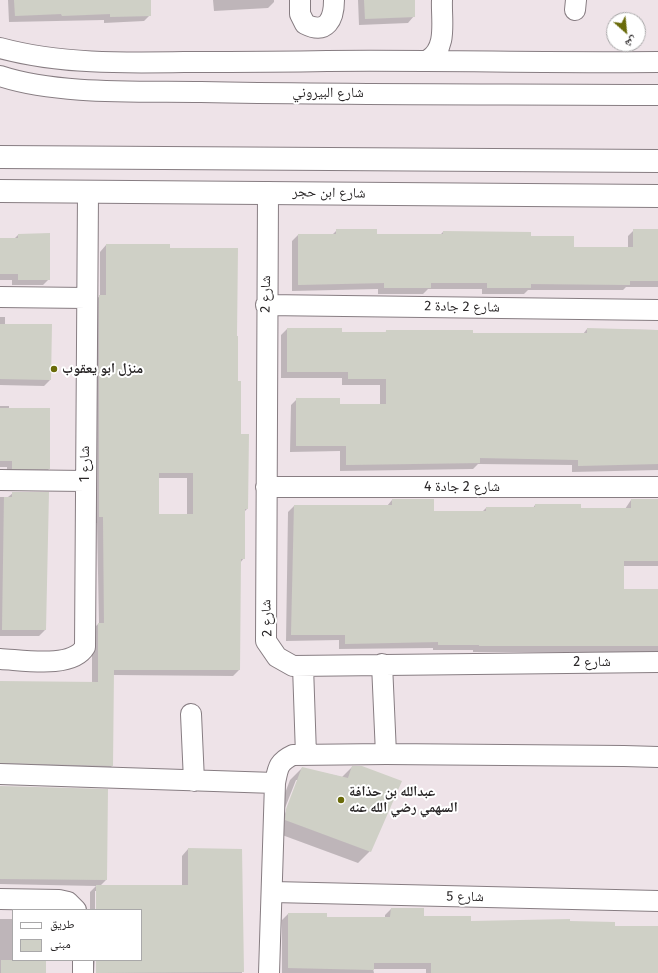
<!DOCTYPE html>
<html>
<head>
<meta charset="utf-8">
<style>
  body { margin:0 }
  #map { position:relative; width:658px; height:973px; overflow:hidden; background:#eee3e8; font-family:"Fira Sans","Noto Naskh Arabic",sans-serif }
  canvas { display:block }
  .legend { position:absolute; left:12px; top:909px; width:130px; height:52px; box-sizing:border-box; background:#fff; border:1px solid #a9a8a9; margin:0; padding:5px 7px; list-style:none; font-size:12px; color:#292627 }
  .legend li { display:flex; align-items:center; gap:8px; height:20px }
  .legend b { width:20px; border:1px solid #a9a8a9 }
  .north { position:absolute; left:606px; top:12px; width:40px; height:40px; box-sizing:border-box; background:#fff; border:1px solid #a9a8a9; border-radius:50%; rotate:153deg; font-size:11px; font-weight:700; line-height:16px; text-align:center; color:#292627 }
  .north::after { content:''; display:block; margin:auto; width:14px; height:18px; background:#6a6b0a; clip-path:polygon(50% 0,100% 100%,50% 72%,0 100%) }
</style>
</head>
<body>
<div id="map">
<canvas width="658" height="973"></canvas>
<ul class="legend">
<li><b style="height:5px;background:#fff"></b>طريق</li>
<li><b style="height:11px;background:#cfd0c6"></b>مبنى</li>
</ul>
<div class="north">ش</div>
</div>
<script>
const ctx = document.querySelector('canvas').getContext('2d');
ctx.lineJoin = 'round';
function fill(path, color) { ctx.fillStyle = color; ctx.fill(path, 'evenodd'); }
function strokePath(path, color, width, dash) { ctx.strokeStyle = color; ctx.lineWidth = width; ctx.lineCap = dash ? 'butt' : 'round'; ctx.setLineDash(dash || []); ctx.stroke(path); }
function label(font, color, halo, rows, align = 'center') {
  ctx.font = font + ' "Fira Sans","Noto Naskh Arabic",sans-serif'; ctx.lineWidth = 4; ctx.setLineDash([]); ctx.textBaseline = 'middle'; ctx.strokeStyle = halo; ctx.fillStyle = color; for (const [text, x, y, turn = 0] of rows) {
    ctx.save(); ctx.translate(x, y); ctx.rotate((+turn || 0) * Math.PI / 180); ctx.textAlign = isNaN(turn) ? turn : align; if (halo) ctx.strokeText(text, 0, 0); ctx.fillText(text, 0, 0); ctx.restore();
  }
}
const shadow = new Path2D(`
  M8,0H150V15L144,21L104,23V20L9,22Z
  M213,0H274V2L268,8L214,11Z
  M358,0H414V16L408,23L359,25Z
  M337,230L376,235H440L443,232L530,237L573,248H628V236L634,230H658V287H626L623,290H528L524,294H482V289H428L423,294H378V289L292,291V241L298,235H332Z
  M18,235L49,279L43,285H12V280H0V239H14Z
  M106,245L169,249L236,337L240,435H248L247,509L244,512V558L240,563L239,670L233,676L113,675L112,766L106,772L0,768V682L92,683V630L99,623L97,523H93V302L100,296V252ZM158,478H187V515H158Z
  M0,317H5V325L50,380L44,386L0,385Z
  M287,329L341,333H384L387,331L472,334H583L587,329L658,330V470L572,472V465L478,464L473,469L340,471V451L290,452L291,405L297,399L339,405H380V385H342V378H281V335Z
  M0,406H9V409L49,469L43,475L7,474V467H0Z
  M13,493L45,630L39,636H0V497H8Z
  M392,500L433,512H482L486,508H533L535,505L580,509H625L631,500H658V566H623V590H658V652H473V650H433V648L339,649V640L286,641L288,512L294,506H387Z
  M352,767L370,851L358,863L274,832V822L290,780L302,768L342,777ZM296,780H298L285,814L283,813Z
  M0,786L106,880L100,886H182V856L188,849L241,850L242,973H96L97,960H141V910H97V891H95V910H90V892L96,886L0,884Z
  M391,909L423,917L470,922H569L614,927H658V973H426V969H373L374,973H282V920L288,914L326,918H385V915Z
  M0,919H13V960H45V973H0Z
  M90,960H95L94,973H90Z`);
const building = new Path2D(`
  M14,0H151V16L110,17V14L62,16L61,14L15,16Z
  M364,0H415V17L365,19Z
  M336,229H377V234H443V231L531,232V236H574V247H633V229H658V281H630V285L531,284V288H487V283H431V288H384V283L298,285V234H336Z
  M50,233V280H18V274H0V238H18V234Z
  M106,244H170V248H238L237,336H238V381H241V434H249L248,509H245V559H241L240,670H114L113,766L0,763V681L98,682V623H104L103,517H99V295H106ZM159,473H193V514H159Z
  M0,324H52L51,380L0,379Z
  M287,328H342V332H386V330H473V333H587V328L658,330V464L578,466V460L480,458V463L346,465V446H296V398H340V404H386V379H348V372H287Z
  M0,408H50V469H12V461H0Z
  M12,492H49L46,630H2L4,497H12Z
  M392,499H434V511H486V507H535V504H581V508H631V499H658V561H624V589H658V646H479V645H438V642L345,644V635H291L294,505H392Z
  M352,766H362L402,781L371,852L285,820L286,809L302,767L348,778Z
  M0,786L108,789L107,880L0,879Z
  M188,848L242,849L244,972L96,973V960H141V910H96V885H188Z
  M391,908H424V916H471V921L570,919V921L615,922V926H658V973H431V963H374V970L288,968V913H327V917H390Z
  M1,960H46V973H1Z`);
const minor = new Path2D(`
  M300,0V14L305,24C327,35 334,19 334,0
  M575,10L576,0
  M0,48C59,64 123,63 184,62C232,62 279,62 327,61C437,60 548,63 658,62
  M428,60C448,48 441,20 442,0
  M0,76C57,95 140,91 201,92C353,95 506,94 658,95
  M268,192L266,641L277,657L293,666L658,662
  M0,297L86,298
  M266,305L658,310
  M0,480L85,481
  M266,487H658
  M0,659C23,660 72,669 85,647L88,192
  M382,664L386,754
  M303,666L306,755
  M191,714L194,781
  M0,774L275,783
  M273,892L658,901
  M0,899L59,900L68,902L76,910
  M83,973V960
  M269,973L275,783C278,768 278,762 293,755L386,754L624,756L658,757`);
const major = new Path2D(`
  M0,157L658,161
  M0,191L658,196`);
const markers = [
  [54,369,4,"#6a6b0a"],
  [341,800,4,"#6a6b0a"]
];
const streetNames = [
  ["شارع البيروني",328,93],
  ["شارع ابن حجر",329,193,1],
  ["شارع 2",266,294,-89],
  ["شارع 2 جادة 2",462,307,1],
  ["شارع 1",85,464,-90],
  ["شارع 2 جادة 4",462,487],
  ["شارع 2",267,618,-92],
  ["شارع 2",592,662],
  ["شارع 5",465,897,1]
];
const poiNames = [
  ["منزل ابو يعقوب",62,369],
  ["عبدالله بن حذافة",349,792],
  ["السهمي رضي الله عنه",349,808]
];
fill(shadow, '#0003');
fill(building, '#cfd0c6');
strokePath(minor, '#877d82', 22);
strokePath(major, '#877d82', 24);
strokePath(minor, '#fff', 20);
strokePath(major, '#fff', 22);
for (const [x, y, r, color] of markers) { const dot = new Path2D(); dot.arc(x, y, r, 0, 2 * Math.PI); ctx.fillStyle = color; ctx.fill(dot); strokePath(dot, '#fff', 1.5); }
label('14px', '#292627', '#fff', streetNames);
label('bold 14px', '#292627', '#fff', poiNames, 'left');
</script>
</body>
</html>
